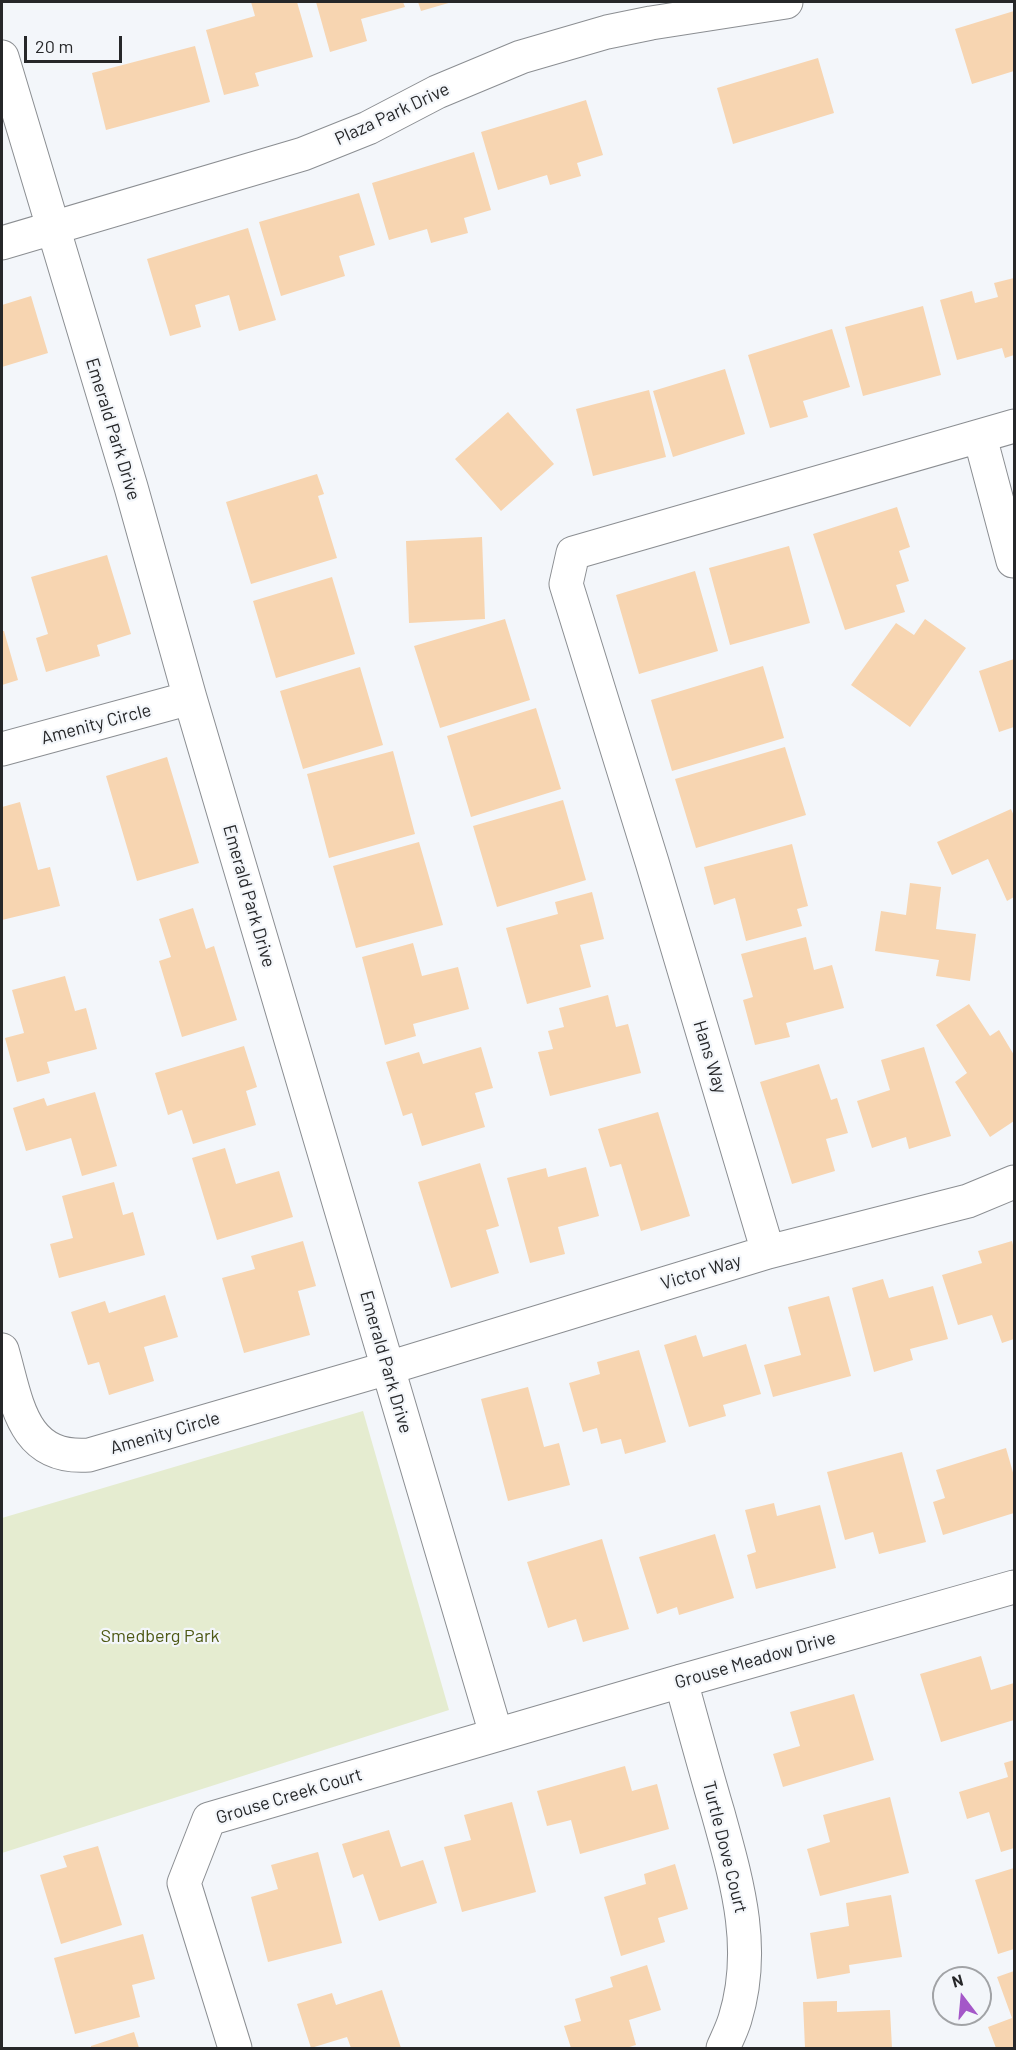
<!DOCTYPE html>
<html>
<head>
<meta charset="utf-8">
<style>
  body { margin:0 }
  #map { position:relative; width:1016px; height:2050px; overflow:hidden; background:#f3f6fa; font-family:Barlow,sans-serif }
  canvas { display:block }
  .frame { position:absolute; inset:0; border:3px solid #262729; pointer-events:none }
  .north { position:absolute; left:932px; top:1966px; width:60px; height:60px; box-sizing:border-box; background:#f3f6fa; border:2px solid #a1a3a6; border-radius:50%; rotate:344deg; font-size:16px; font-weight:700; line-height:24px; text-align:center; color:#262729 }
  .north::after { content:''; display:block; margin:auto; width:21px; height:27px; background:#a457c8; clip-path:polygon(50% 0,100% 100%,50% 72%,0 100%) }
  .scale { position:absolute; left:24px; top:36px; width:98px; height:27px; box-sizing:border-box; border:3px solid #262729; border-top:0; padding-left:8px; font-size:18px; line-height:21px; white-space:nowrap; color:#262729; -webkit-text-stroke:4px #f3f6fa; paint-order:stroke }
</style>
</head>
<body>
<div id="map">
<canvas width="1016" height="2050"></canvas>
<div class="frame"></div>
<div class="north">N</div>
<div class="scale">20 m</div>
</div>
<script>
const ctx = document.querySelector('canvas').getContext('2d');
ctx.lineJoin = 'round';
function fill(path, color) { ctx.fillStyle = color; ctx.fill(path, 'evenodd'); }
function strokePath(path, color, width, dash) { ctx.strokeStyle = color; ctx.lineWidth = width; ctx.lineCap = dash ? 'butt' : 'round'; ctx.setLineDash(dash || []); ctx.stroke(path); }
function label(font, color, halo, rows, align = 'center') {
  ctx.font = font + ' Barlow,sans-serif'; ctx.lineWidth = 4.5; ctx.setLineDash([]); ctx.textBaseline = 'middle'; ctx.strokeStyle = halo; ctx.fillStyle = color; for (const [text, x, y, turn = 0] of rows) {
    ctx.save(); ctx.translate(x, y); ctx.rotate((+turn || 0) * Math.PI / 180); ctx.textAlign = isNaN(turn) ? turn : align; if (halo) ctx.strokeText(text, 0, 0); ctx.fillText(text, 0, 0); ctx.restore();
  }
}
const green = new Path2D(`
  M363,1411L449,1710L2,1853V1518Z`);
const building = new Path2D(`
  M251,2H297L313,57L255,73L259,86L224,95L206,30L255,16Z
  M316,2H403L405,7L361,19L367,41L330,52Z
  M418,2H452L421,11Z
  M1014,11V71L972,84L955,29Z
  M195,46L210,102L106,130L92,73Z
  M818,58L834,113L733,144L717,88Z
  M586,100L603,155L577,163L581,176L550,185L547,175L498,190L481,132Z
  M474,152L491,210L464,218L468,233L431,243L427,229L389,240L372,183Z
  M359,193L375,245L339,256L345,276L281,296L259,222Z
  M248,228L276,320L239,331L229,295L195,305L201,327L170,336L147,259Z
  M1014,278V355L1005,358L1002,348L957,360L940,300L972,291L975,303L998,297L994,283Z
  M31,296L48,353L2,367V305Z
  M923,306L941,375L863,396L845,327Z
  M832,329L850,387L803,401L808,417L770,428L748,355Z
  M725,369L745,434L673,457L653,391Z
  M649,390L666,457L593,476L576,409Z
  M508,412L554,464L501,511L455,459Z
  M317,474L324,494L318,496L337,558L251,584L226,502Z
  M897,507L910,547L899,551L909,581L896,585L905,612L845,630L813,534Z
  M482,537L485,619L409,623L406,541Z
  M789,546L810,623L730,645L709,568Z
  M107,555L131,634L97,645L100,656L46,672L36,638L48,634L31,577Z
  M695,571L718,651L639,674L616,595Z
  M332,577L355,654L276,678L253,601Z
  M505,619L530,700L440,728L414,646Z
  M925,619L966,648L910,727L851,685L896,623L914,635Z
  M2,631H4L18,680L2,685Z
  M1014,659V727L999,732L979,671Z
  M763,666L784,738L672,771L651,700Z
  M360,667L383,745L303,769L280,691Z
  M536,708L561,789L471,817L447,736Z
  M785,747L806,815L696,848L675,779Z
  M393,751L415,834L329,858L307,774Z
  M167,757L199,863L137,881L106,776Z
  M563,800L586,880L497,907L473,826Z
  M20,802L38,870L50,867L60,906L2,920V807Z
  M1011,809L1014,816V897L1007,901L988,859L952,875L937,842Z
  M419,842L443,925L356,948L333,866Z
  M792,844L808,906L797,909L802,926L746,941L735,898L714,905L704,867Z
  M910,883L941,887L936,929L976,934L970,981L936,976L939,960L875,951L881,911L906,915Z
  M592,892L604,939L580,945L591,987L527,1004L506,928L558,914L555,902Z
  M193,908L206,949L214,946L237,1020L182,1037L159,961L171,957L159,919Z
  M806,937L814,970L832,965L844,1008L786,1023L790,1037L755,1045L743,1000L753,997L741,954Z
  M413,943L422,976L458,967L469,1009L413,1024L416,1036L385,1045L362,957Z
  M65,976L75,1011L86,1008L97,1049L47,1062L50,1073L17,1082L5,1038L24,1033L12,990Z
  M608,995L616,1027L628,1024L641,1073L550,1096L538,1052L553,1049L548,1031L564,1027L559,1008Z
  M969,1004L990,1036L999,1030L1014,1055V1121L990,1137L955,1082L967,1073L936,1025Z
  M244,1046L257,1087L246,1091L256,1125L193,1144L182,1110L168,1115L155,1073Z
  M481,1047L493,1088L475,1093L485,1127L422,1146L412,1113L403,1116L386,1062L419,1052L423,1064Z
  M924,1047L951,1136L909,1149L906,1137L872,1148L857,1101L890,1090L881,1060Z
  M819,1064L831,1100L837,1098L848,1133L826,1139L835,1171L792,1184L760,1082Z
  M95,1092L117,1166L82,1176L71,1138L26,1151L13,1108L44,1098L47,1106Z
  M658,1112L690,1216L641,1231L621,1164L610,1167L598,1129Z
  M225,1148L236,1184L279,1171L293,1217L217,1240L192,1158Z
  M480,1163L499,1226L486,1230L499,1273L451,1288L418,1182Z
  M586,1167L599,1216L558,1227L565,1254L530,1263L507,1178L546,1168L548,1177Z
  M114,1182L123,1215L133,1212L145,1255L59,1278L50,1244L73,1238L62,1196Z
  M303,1241L316,1286L298,1291L310,1335L244,1353L222,1278L255,1269L251,1256Z
  M1012,1241L1014,1249V1339L1002,1343L992,1315L958,1325L942,1275L982,1263L978,1251Z
  M883,1279L889,1298L933,1286L948,1339L910,1349L913,1360L874,1372L852,1288Z
  M165,1295L178,1337L144,1347L154,1381L109,1395L99,1362L88,1365L71,1312L105,1301L109,1313Z
  M829,1296L851,1376L773,1397L764,1365L801,1355L788,1307Z
  M696,1335L703,1357L746,1344L761,1394L723,1405L726,1416L689,1427L664,1345Z
  M639,1350L666,1442L625,1454L621,1439L601,1444L597,1428L583,1432L569,1383L600,1374L597,1362Z
  M528,1387L544,1447L559,1443L570,1485L508,1501L481,1399Z
  M1006,1448L1014,1476V1513L943,1535L933,1502L945,1498L936,1470Z
  M902,1452L926,1542L879,1554L873,1532L845,1540L827,1472Z
  M774,1503L777,1516L820,1505L836,1568L756,1589L747,1555L756,1552L745,1510Z
  M715,1534L734,1598L679,1615L677,1607L657,1614L639,1557Z
  M602,1539L629,1629L583,1642L576,1619L548,1628L527,1562Z
  M981,1656L991,1690L1014,1683V1720L941,1742L920,1674Z
  M854,1694L874,1760L783,1787L773,1754L800,1746L790,1712Z
  M1014,1760V1848L1001,1852L989,1812L967,1819L959,1792L1008,1777L1004,1763Z
  M625,1766L632,1791L657,1784L669,1829L580,1854L571,1820L547,1826L537,1791Z
  M890,1797L909,1873L820,1896L807,1849L830,1842L823,1815Z
  M512,1802L536,1892L462,1912L444,1847L471,1840L464,1815Z
  M389,1830L401,1867L423,1860L437,1903L379,1921L363,1874L353,1878L342,1844Z
  M98,1846L122,1925L61,1944L40,1875L67,1867L63,1856Z
  M318,1852L342,1943L268,1962L251,1897L278,1889L271,1865Z
  M675,1864L688,1909L658,1918L665,1942L621,1956L604,1897L646,1884L644,1874Z
  M1014,1868V1949L998,1954L975,1880Z
  M891,1895L902,1957L849,1965L850,1973L817,1979L810,1933L849,1926L846,1903Z
  M143,1934L155,1979L132,1985L140,2017L75,2034L54,1958Z
  M647,1965L661,2010L629,2020L636,2045L626,2048H571L564,2026L581,2021L575,1999L613,1987L610,1977Z
  M1014,1971V2048H996L988,2027L1012,2018L997,1977Z
  M382,1990L401,2048H351L347,2037L311,2048L297,2004L332,1993L336,2005Z
  M837,2001V2012L890,2010L892,2048H805L803,2002Z
  M134,2032L139,2048H91V2046Z`);
const minor = new Path2D(`
  M2,57L131,487L190,698L496,1734
  M2,243L303,154L368,128L437,92L521,57L607,32L651,23L786,2
  M980,437L1013,561
  M2,749L190,698
  M768,1252L652,862L566,584L573,553L1014,426
  M2,1350C17,1401 21,1460 89,1455L388,1368L768,1252L968,1201L1014,1182
  M681,1681C693,1725 705,1769 718,1813C737,1882 757,1948 735,2019C732,2029 727,2039 723,2048
  M235,2048L184,1883L209,1819L681,1681L1014,1587`);
const streetNames = [
  ["Plaza Park Drive",392,114,-25],
  ["Emerald Park Drive",113,429,73],
  ["Amenity Circle",96,724,-15],
  ["Emerald Park Drive",249,896,74],
  ["Hans Way",710,1057,73],
  ["Victor Way",701,1272,-17],
  ["Emerald Park Drive",386,1362,74],
  ["Amenity Circle",165,1433,-16],
  ["Grouse Meadow Drive",755,1660,-16],
  ["Grouse Creek Court",289,1796,-17],
  ["Turtle Dove Court",725,1847,76]
];
const parkNames = [
  ["Smedberg Park",160,1636]
];
fill(green, '#e5ecd0');
fill(building, '#f7d5b1');
strokePath(minor, '#8b8e92', 35);
strokePath(minor, '#fff', 33);
label('18px', '#262729', '#f3f6fa', streetNames);
label('18px', '#4e5915', '#f3f6fa', parkNames);
</script>
</body>
</html>
